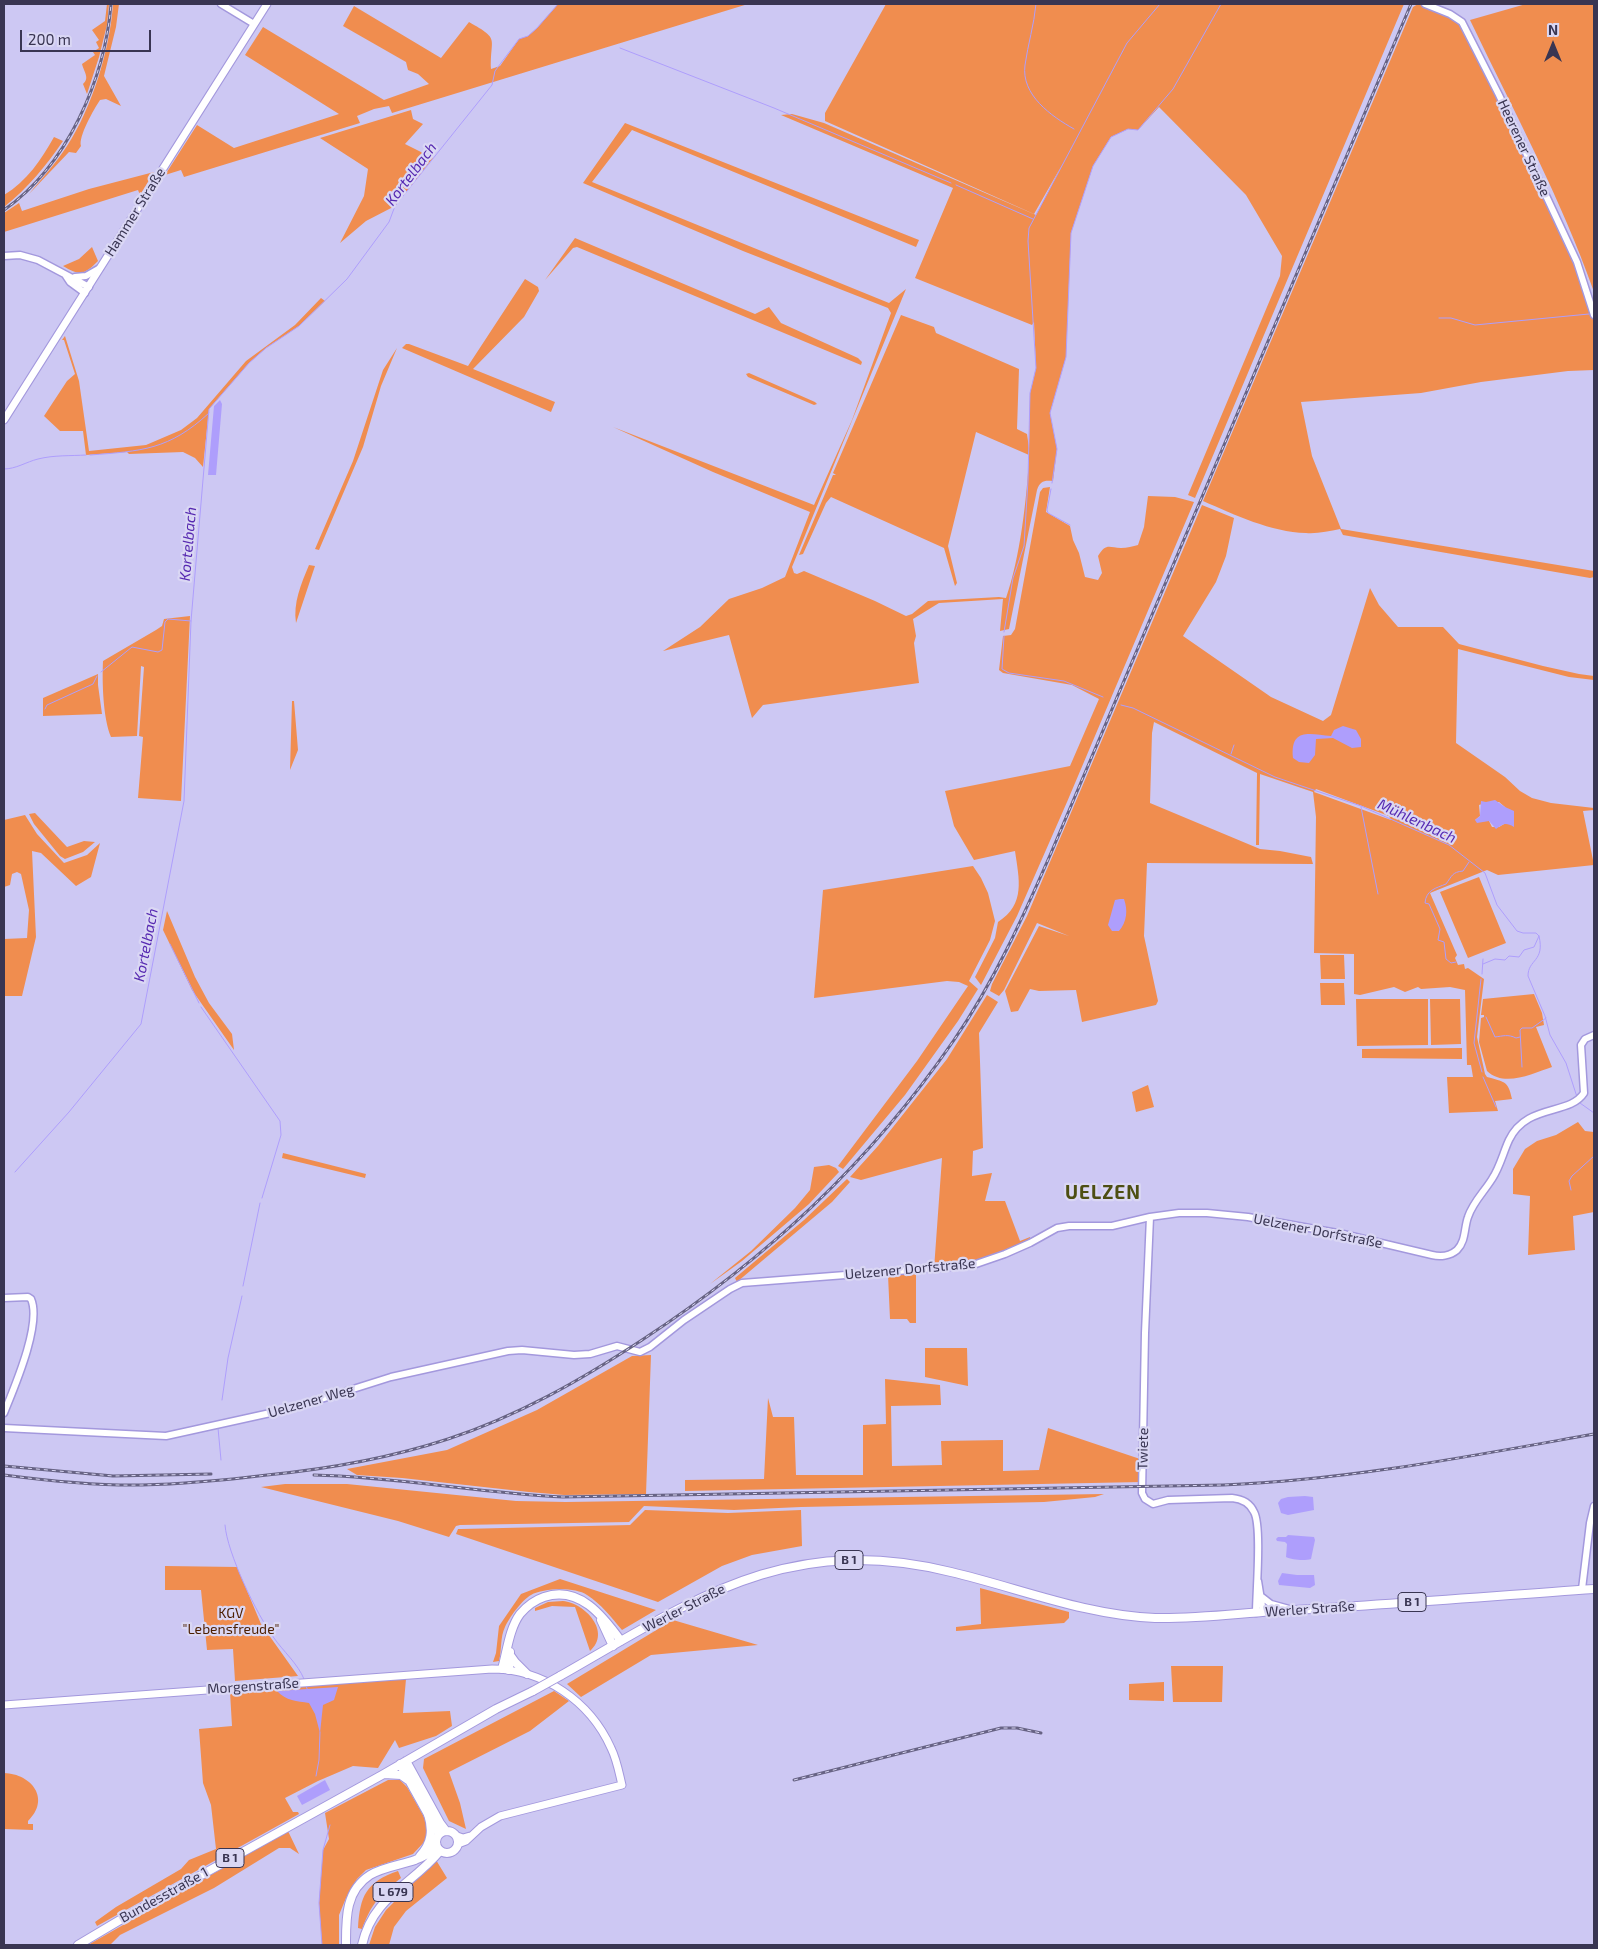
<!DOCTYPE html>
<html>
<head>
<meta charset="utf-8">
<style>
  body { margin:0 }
  #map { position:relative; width:1598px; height:1949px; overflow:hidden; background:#cdc8f3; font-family:"Exo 2",sans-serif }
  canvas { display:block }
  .frame { position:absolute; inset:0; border:5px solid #393552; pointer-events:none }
  .north { position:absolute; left:1528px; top:20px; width:50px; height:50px; -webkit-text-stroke:4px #dad7f4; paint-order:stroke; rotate:0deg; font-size:14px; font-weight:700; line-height:20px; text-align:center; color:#393552 }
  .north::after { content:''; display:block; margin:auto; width:18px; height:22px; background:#393552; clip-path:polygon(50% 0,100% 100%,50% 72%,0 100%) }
  .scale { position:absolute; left:20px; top:30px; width:131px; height:22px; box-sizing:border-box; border:2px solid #393552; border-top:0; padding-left:6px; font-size:15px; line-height:18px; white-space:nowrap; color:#393552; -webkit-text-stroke:4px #dad7f4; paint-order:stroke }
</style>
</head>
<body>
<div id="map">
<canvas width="1598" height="1949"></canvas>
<div class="frame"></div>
<div class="north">N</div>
<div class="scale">200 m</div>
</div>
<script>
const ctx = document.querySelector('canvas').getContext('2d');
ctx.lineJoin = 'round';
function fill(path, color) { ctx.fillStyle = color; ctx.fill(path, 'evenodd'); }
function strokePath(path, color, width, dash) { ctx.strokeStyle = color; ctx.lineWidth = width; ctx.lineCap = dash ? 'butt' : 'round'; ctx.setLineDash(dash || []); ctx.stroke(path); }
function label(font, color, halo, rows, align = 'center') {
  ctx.font = font + ' "Exo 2",sans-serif'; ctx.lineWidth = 4.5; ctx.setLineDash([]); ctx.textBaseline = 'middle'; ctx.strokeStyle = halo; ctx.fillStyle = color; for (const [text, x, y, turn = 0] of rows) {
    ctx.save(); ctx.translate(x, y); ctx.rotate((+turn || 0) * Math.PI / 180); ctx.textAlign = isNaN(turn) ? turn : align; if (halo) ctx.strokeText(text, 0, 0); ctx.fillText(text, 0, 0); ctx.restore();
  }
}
const green = new Path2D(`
  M107,4H109L107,25L99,57L87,94L83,84C90,78 84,72 82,64L95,55L93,52L99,48L96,42L99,40L92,30L105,21Z
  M113,4H119L116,27L104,76L121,106L106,99L100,100C94,109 78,137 81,146L76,153L69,152L29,194C42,178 56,163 67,146C92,108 110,49 113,4Z
  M558,4H748L392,113L389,106L374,109L357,116L360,123L184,177L181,170L165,175L197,125L234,148L339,114L245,55L263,27L384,100L429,84L418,74L408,70L406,62L343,26L354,6L441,58L469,22C501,40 490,37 491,69L500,66L519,39L528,36L537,28Z
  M886,4H1404L1195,498L1188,495L1280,276L1282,256L1246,195L1159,107L1138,130L1128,129L1111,137L1093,166L1071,233L1066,357L1050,413L1057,449L1053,481C1044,480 1040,481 1037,490L1009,629L1000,631L1003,599L939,603L913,619L916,636L914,643L919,683L763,705L752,718L729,635L663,651L700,627L729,599L762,588L785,577L810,512L713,472L613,427L814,505L852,420L891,313L888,308L743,251L583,183L625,123L919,240L916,247L632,130L592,182L889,303L906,289L792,567L794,573L797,574L804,571L875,601L906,616L912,614L928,601L999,597L1006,598C1020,558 1027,499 1029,455L976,432L948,546L957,583L955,586L944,548L831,497L826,503L803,554L799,555L833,475H836L833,473L901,315L934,327L936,333L1019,369L1017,429L1027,434L1029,448L1030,393L1036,368L1034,322L1032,325L915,278L953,188L781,115L792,114L824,123L1036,215L1062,165L1034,214L825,121V113Z
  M1418,4L1453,18L1460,23L1479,61L1574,261L1594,321V370L1568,371L1481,382L1421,393L1301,402L1312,456L1341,529L1594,571V577L1590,578L1343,535L1340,529C1329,531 1317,534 1306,533C1271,532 1235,515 1203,501L1413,7Z
  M1526,4H1594V292C1561,198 1513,110 1470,20Z
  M411,110L413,119L423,124L405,144L433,158L395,206L366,221L340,243L364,196L368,169L320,138Z
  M54,137L63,141C46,166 28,188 4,207V195C27,181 41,160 54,137Z
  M154,172L140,195L138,190L4,232V213L19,203L22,211L89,189Z
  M575,238L755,314L769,307L781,323L858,358L862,362L861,365L577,247L573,248L545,280Z
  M92,247L98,261C84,275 80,276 63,266L79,259Z
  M525,279L538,287L539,291L524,317L473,369L555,402L551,412L402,348L406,344H409L468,366Z
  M321,298L325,301L299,326L266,348L249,363L209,409L203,467L195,458L183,452L129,454L127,452L86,455L83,431H60L44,416L67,381L75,374L64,340H62L65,336L79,381L89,451L146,445L181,430L197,418L246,361L295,325Z
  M397,348L381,386L363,447L319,550L315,549L353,461L383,370Z
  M749,373L815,402L817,404L814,405L748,377L746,374Z
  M1050,487L1046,512L1070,526L1073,540L1079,553L1085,577L1098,580L1102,573L1098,556C1106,543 1108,547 1121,548C1127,548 1133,546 1138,545L1144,527L1148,496L1175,497L1194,502L1067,802L1017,916L981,985L975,977L995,938L998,922C1026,904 1019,879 1015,851L974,860L954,826L945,791L1070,766L1099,699L1072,685L1003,673L999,670L1003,636L1011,635L1015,629L1040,492L1043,488Z
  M1202,505L1234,518L1226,556L1216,582L1183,636L1271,697L1323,721L1331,715L1370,588L1379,605L1398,627H1443L1459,644L1543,666L1579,674L1594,676V680L1569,677L1458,649L1456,743L1505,777L1520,791L1532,798L1551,803L1594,808V810L1583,811L1594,865L1498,875L1487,870L1430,893L1457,955L1455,958L1458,965L1464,964L1465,969L1468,968L1484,979L1477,1037L1485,1074L1487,1077C1504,1082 1508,1080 1512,1099L1495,1101L1498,1111L1449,1113L1447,1077H1473L1471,1065H1467L1465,990L1450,987L1421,989L1418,987L1405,992L1394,987L1360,995L1354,994V954L1314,953L1316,817L1313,792L1260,774L1259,845H1256L1257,773L1154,722L1152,733L1150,803L1260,849L1280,851L1311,857L1313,864L1147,863L1144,936L1158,1001L1156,1005L1082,1022L1076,990L1039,991L1030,989L1018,1011L1011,1012L1005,991L1039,926L1069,936L1037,923L1004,990L999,996L990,991L992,984L1027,916ZM1316,789L1389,816L1391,820L1314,792ZM1489,802H1499L1505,807L1514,824H1504L1499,827H1492L1489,821L1475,820L1480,816L1479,805Z
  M309,565L315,566L296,623C293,603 301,584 309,565Z
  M190,616L181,801L138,798L143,737L139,736L144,667L141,666L137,736L111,737C103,718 102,682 103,661L156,630L162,626L164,619Z
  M98,674V685L102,714L43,716V698Z
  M292,701H294L298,750L290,770Z
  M35,813L67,847L84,841L95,842L83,852L65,859L60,856L34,824L29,814Z
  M25,815L37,834L64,863L87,855L100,843L91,877L76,886L41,853L32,851L36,937L22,996H4V939L27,938L29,910L21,874L17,872L12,874L10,885L4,887V820Z
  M973,866L981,878L988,893L995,921L990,940L969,981L978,989L958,1021L905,1095L843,1169L838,1166L917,1061L968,986L959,982L947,981L814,998L823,890Z
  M1479,877L1506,943L1468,958L1440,892Z
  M167,911L195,977L209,1003L232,1034L234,1050L192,990L163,930Z
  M1320,955H1344L1345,979H1321Z
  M1320,983H1344L1345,1005H1321Z
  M1534,994L1542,1013L1544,1025L1536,1027L1552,1067C1533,1073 1505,1088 1487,1071L1479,1042L1481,1018L1484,1017V1015H1481L1483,999Z
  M987,995L998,1002L979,1033L983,1148L973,1151L972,1176L992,1173L985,1201H1005L1020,1241L1030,1237V1243L990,1260L934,1269L942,1158L861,1180L850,1177L878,1146L947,1059Z
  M1356,999H1428V1045L1357,1046Z
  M1430,999H1460L1461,1044L1431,1045Z
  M1462,1048V1059L1362,1058V1049Z
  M1148,1085L1154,1107L1136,1112L1132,1092Z
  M1578,1122L1585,1131L1594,1132V1212L1573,1216L1575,1250L1528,1255L1530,1196L1513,1194V1169L1525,1149L1537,1141L1556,1135Z
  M283,1153L366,1174L365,1178L282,1158Z
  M829,1165L836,1168L839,1172L809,1204L742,1261L710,1284L751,1251L795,1208L810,1190L814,1167Z
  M847,1179L850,1182L832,1202L737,1282L735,1278L804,1220Z
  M916,1274V1323H910L907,1319H890L888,1275Z
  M925,1348H967L968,1386L925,1377Z
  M651,1355L646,1494L564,1495L529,1492L402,1478L357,1475L347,1469L447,1450L537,1410L632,1356Z
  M885,1379L940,1385L941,1405L891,1406L892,1466L942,1465L941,1441L1003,1440V1471L1039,1470L1048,1428L1143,1460L1142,1482L685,1491V1480L764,1479L768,1398L773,1417H794L796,1475H863V1425L886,1424Z
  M285,1484H347L516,1501L566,1502L1104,1494L1095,1497L1044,1502L801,1507L734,1510L644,1506L629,1522L460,1525L456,1526L449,1537L398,1521L261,1487Z
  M645,1510L728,1513L801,1510L802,1546L752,1555L722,1566L658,1602L456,1534L458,1529H461L630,1525Z
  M165,1566L237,1567L261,1624L298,1676L235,1681L233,1649L207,1650L201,1590H165Z
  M560,1579L656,1610L622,1630C611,1617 601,1604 587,1595C575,1587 544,1588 531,1595C522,1600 509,1618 505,1627C500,1637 502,1650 499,1661L493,1662L496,1653L499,1626L521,1594Z
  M980,1588L1069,1612V1618L1064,1623L956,1631V1627L981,1624Z
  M563,1601C585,1603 612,1632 590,1651L575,1607L552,1606L535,1611V1608L548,1602Z
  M673,1620L758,1645L651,1655L581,1697L567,1684Z
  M1171,1666H1223L1222,1702H1173Z
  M406,1679L403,1713L450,1711L452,1726L436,1736L399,1748L395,1740L378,1768L353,1766L318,1781L285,1798L293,1812H298L299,1814L97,1926L95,1922L116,1907L181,1869L189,1860L216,1849L211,1805L203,1783L199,1729L232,1726L230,1692Z
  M1164,1682V1701L1129,1700V1684Z
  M554,1691L569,1701L530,1731L449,1772L460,1803L466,1829L449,1821L423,1768L424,1759Z
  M4,1773C32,1774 51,1799 28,1821V1824H33V1830L4,1829Z
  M388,1780H400L407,1787L423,1815L428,1827L427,1839L413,1854L366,1870L357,1879L346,1898L339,1915V1945H322L319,1903L323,1850L329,1839L325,1813Z
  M288,1831L299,1854L290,1848H279L214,1888L120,1935L110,1945H88Z
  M436,1860L447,1878L406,1911L394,1927L389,1945H369L375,1927L386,1910Z
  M398,1871L401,1878C380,1894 372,1903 362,1929L358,1928C360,1896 366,1882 398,1871Z`);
const water = new Path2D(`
  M220,400L222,404L216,475H208L214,406Z
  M1343,726L1356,730L1361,739V747L1352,748L1333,738L1316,739L1315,755L1309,763L1299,762L1293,758C1290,727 1310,734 1331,736L1334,730Z
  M1495,800L1505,807L1514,811V827C1505,822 1504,824 1496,829L1489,821L1477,823L1475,820L1480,816L1481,801L1486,802Z
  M1120,899H1124C1128,910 1127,922 1119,931H1112L1108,925L1115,900Z
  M1305,1496L1313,1497L1314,1510L1288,1515L1281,1513L1278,1503L1281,1499L1288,1497Z
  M1288,1535L1314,1537L1315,1540L1311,1559C1305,1561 1292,1560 1286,1557L1287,1544L1285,1542L1277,1541L1276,1539L1278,1537H1286Z
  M1282,1573L1297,1575H1314L1315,1585L1310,1588L1279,1585L1278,1581Z
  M338,1687L334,1700L323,1705L320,1733L315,1714L309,1703C297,1701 286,1701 277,1691Z
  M325,1780L330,1790L302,1805L297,1796Z`);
const stream = new Path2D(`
  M1036,4C1034,25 1028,44 1025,65C1021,95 1051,116 1074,129
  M620,48L774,108L951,183
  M956,185L1033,219
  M1439,318H1451L1475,325L1589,314
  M90,455C142,451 169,450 209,413
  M4,469C16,469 26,462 38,459C54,455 70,456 86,455
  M1052,483L1057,449L1050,413L1066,357L1071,233L1093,166L1111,137L1128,129L1138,130L1173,89L1221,4
  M1051,489L1047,510L1048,513L1070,525
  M1004,632L1013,578L1024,546L1028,480L1030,393L1036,368L1028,241L1029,228L1127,43L1160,4
  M1004,636L1002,669L1009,673L1064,681L1103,697
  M101,672L132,647L158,652L162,650L165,622L168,619L191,621
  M1121,705L1133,708L1275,777L1361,806L1449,845L1485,873L1497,905L1517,931L1523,933H1536L1539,936C1545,962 1528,959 1528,976L1545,1016L1550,1035L1566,1063L1577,1097
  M45,709L47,705L93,684L97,676
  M1231,754L1234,745
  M1361,807L1378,894
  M170,944L199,1003
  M1456,962L1451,963L1446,959L1444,942L1438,940L1440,929L1429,904L1425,903C1426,890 1436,888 1446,884C1452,876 1452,872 1463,871L1469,862
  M1483,964L1495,959L1505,960L1509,956L1519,957L1524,950L1534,947L1539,936
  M1482,974L1483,959
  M1481,979L1474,1043L1482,1072
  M201,1007L280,1121L281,1135L262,1198
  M1486,1017L1495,1037C1503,1036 1508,1034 1516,1038L1520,1037
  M1522,1067L1520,1030L1522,1028H1532L1546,1018
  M1483,1077L1496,1107
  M1580,1103L1594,1113
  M15,1172L69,1112L141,1024L184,801L191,621L209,409L249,363L266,348L299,326L347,279L389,222L395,206L492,85L495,71L519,39L528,36L537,28L558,4
  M1571,1190L1569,1181L1572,1176L1594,1156
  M243,1286L260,1203
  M222,1400L228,1358L242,1296
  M218,1428L221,1460
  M225,1525C227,1553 257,1615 274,1638C283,1651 298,1664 304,1679
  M306,1686L308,1691
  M316,1776L319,1760L320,1732
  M322,1945L319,1903L323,1850L330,1825`);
const tertiary = new Path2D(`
  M221,4L254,24
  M1425,4L1450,14L1462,22L1499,95L1577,262L1594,315
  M4,256L20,255L38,260L89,287
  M66,276L70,282L85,293
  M75,277L86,276L100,268
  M1150,1217L1145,1333L1142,1493L1145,1499L1153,1504L1168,1500L1232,1498C1242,1499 1250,1503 1254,1512C1262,1526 1256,1593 1256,1613
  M4,1298L28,1297L31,1299C42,1324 14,1388 4,1413
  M4,1428L166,1436L293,1408L391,1377L508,1351L522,1350L574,1355L590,1354L617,1346L640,1352L650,1347L684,1320L730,1289L742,1283L962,1266L976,1264L1005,1254L1030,1243L1057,1228L1069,1226H1112L1150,1217L1179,1213H1207L1248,1217L1343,1234L1432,1255C1440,1257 1450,1256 1457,1250C1466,1241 1464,1228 1468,1217C1473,1202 1484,1192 1492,1179C1500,1167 1503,1153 1509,1140C1527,1103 1569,1116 1584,1093L1581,1045L1585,1039L1594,1035
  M1258,1581L1263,1612
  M1582,1589L1590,1523L1594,1506
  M1262,1597L1271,1604L1289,1609`);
const secondary = new Path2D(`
  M4,420L267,4
  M4,1705L492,1669C543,1669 590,1701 611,1748C617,1760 619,1773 622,1785L500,1816L481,1827L466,1841L458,1844
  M457,1836L463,1838L470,1836`);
const primary = new Path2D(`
  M601,1620L613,1646
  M510,1655L515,1662L527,1674
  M502,1669C507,1652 509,1629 520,1614C526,1607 535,1600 544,1597C579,1585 603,1616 621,1641
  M509,1670L510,1652
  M560,1676C695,1599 787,1532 951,1572C1019,1588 1084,1615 1155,1618C1201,1619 1248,1612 1294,1610C1394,1604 1494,1596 1594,1589
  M406,1761L440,1823L446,1831
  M400,1764L439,1834
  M384,1774L401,1775L408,1780
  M436 1842a11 11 0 1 1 22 0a11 11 0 1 1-22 0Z
  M78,1945L120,1920L382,1775L496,1709L533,1691`);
const trunk = new Path2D(`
  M420,1856C432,1843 433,1830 428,1814
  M346,1945C346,1919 345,1891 370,1875C383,1867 401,1865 415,1860C424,1856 432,1853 436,1844
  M362,1945C373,1896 411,1886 440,1851`);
const rail = new Path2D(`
  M4,210C67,166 105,79 111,4
  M4,1466L113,1476L211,1474
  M4,1475C50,1481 96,1486 142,1485C184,1484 226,1480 267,1475C328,1469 390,1458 448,1439C518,1416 581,1380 642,1340C767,1258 869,1164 954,1040C994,982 1023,917 1051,853L1411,4
  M314,1475C398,1477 480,1493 563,1497L1223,1485C1349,1480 1471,1456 1594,1434
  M794,1780L1001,1728H1017L1041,1733`);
const primaryBridge = new Path2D(`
  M533,1691L560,1676`);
const shields = [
  [849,1560,28],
  [1412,1602,28],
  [230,1858,28],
  [393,1892,40]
];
const shieldNames = [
  ["B 1",849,1560],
  ["B 1",1412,1602],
  ["B 1",230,1858],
  ["L 679",393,1892]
];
const streetNames = [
  ["Heerener Straße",1524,148,65],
  ["Hammer Straße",135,212,-58],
  ["Uelzener Dorfstraße",1318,1231,11],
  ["Uelzener Dorfstraße",910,1269,-5],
  ["Uelzener Weg",311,1401,-16],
  ["Twiete",1143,1449,-89],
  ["Werler Straße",684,1608,-27],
  ["Werler Straße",1310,1609,-4],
  ["Morgenstraße",253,1686,-4],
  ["Bundesstraße 1",164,1895,-29]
];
const parkNames = [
  ["KGV",231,1613],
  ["\"Lebensfreude\"",231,1629]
];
const waterNames = [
  ["Kortelbach",411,174,-53],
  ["Kortelbach",188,544,-85],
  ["Mühlenbach",1417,821,25],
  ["Kortelbach",146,945,-79]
];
const districtNames = [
  ["UELZEN",1103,1193]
];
fill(green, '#f08d4f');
fill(water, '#ae9efc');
strokePath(stream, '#ae9efc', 1);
strokePath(tertiary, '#a398dd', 9);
strokePath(secondary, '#a398dd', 9);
strokePath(primary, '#a398dd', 10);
strokePath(trunk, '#a398dd', 10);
strokePath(tertiary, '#fff', 6);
strokePath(secondary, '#fff', 7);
strokePath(primary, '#fff', 8);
strokePath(trunk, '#fff', 8);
strokePath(rail, '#676384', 3);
strokePath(rail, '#dad7f4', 1, [4]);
strokePath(primaryBridge, '#a398dd', 10, []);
strokePath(primaryBridge, '#fff', 8);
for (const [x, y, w] of shields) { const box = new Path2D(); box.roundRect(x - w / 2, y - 9.5, w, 19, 4); ctx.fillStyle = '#dad7f4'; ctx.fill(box); strokePath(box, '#393552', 1); }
label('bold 12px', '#393552', null, shieldNames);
label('14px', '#393552', '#dad7f4', streetNames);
label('14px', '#4c1f00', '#dad7f4', parkNames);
label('italic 15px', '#5629b1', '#dad7f4', waterNames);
ctx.letterSpacing = '1px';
label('bold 19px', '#4d4e12', '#dad7f4', districtNames);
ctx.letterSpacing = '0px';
</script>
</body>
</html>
